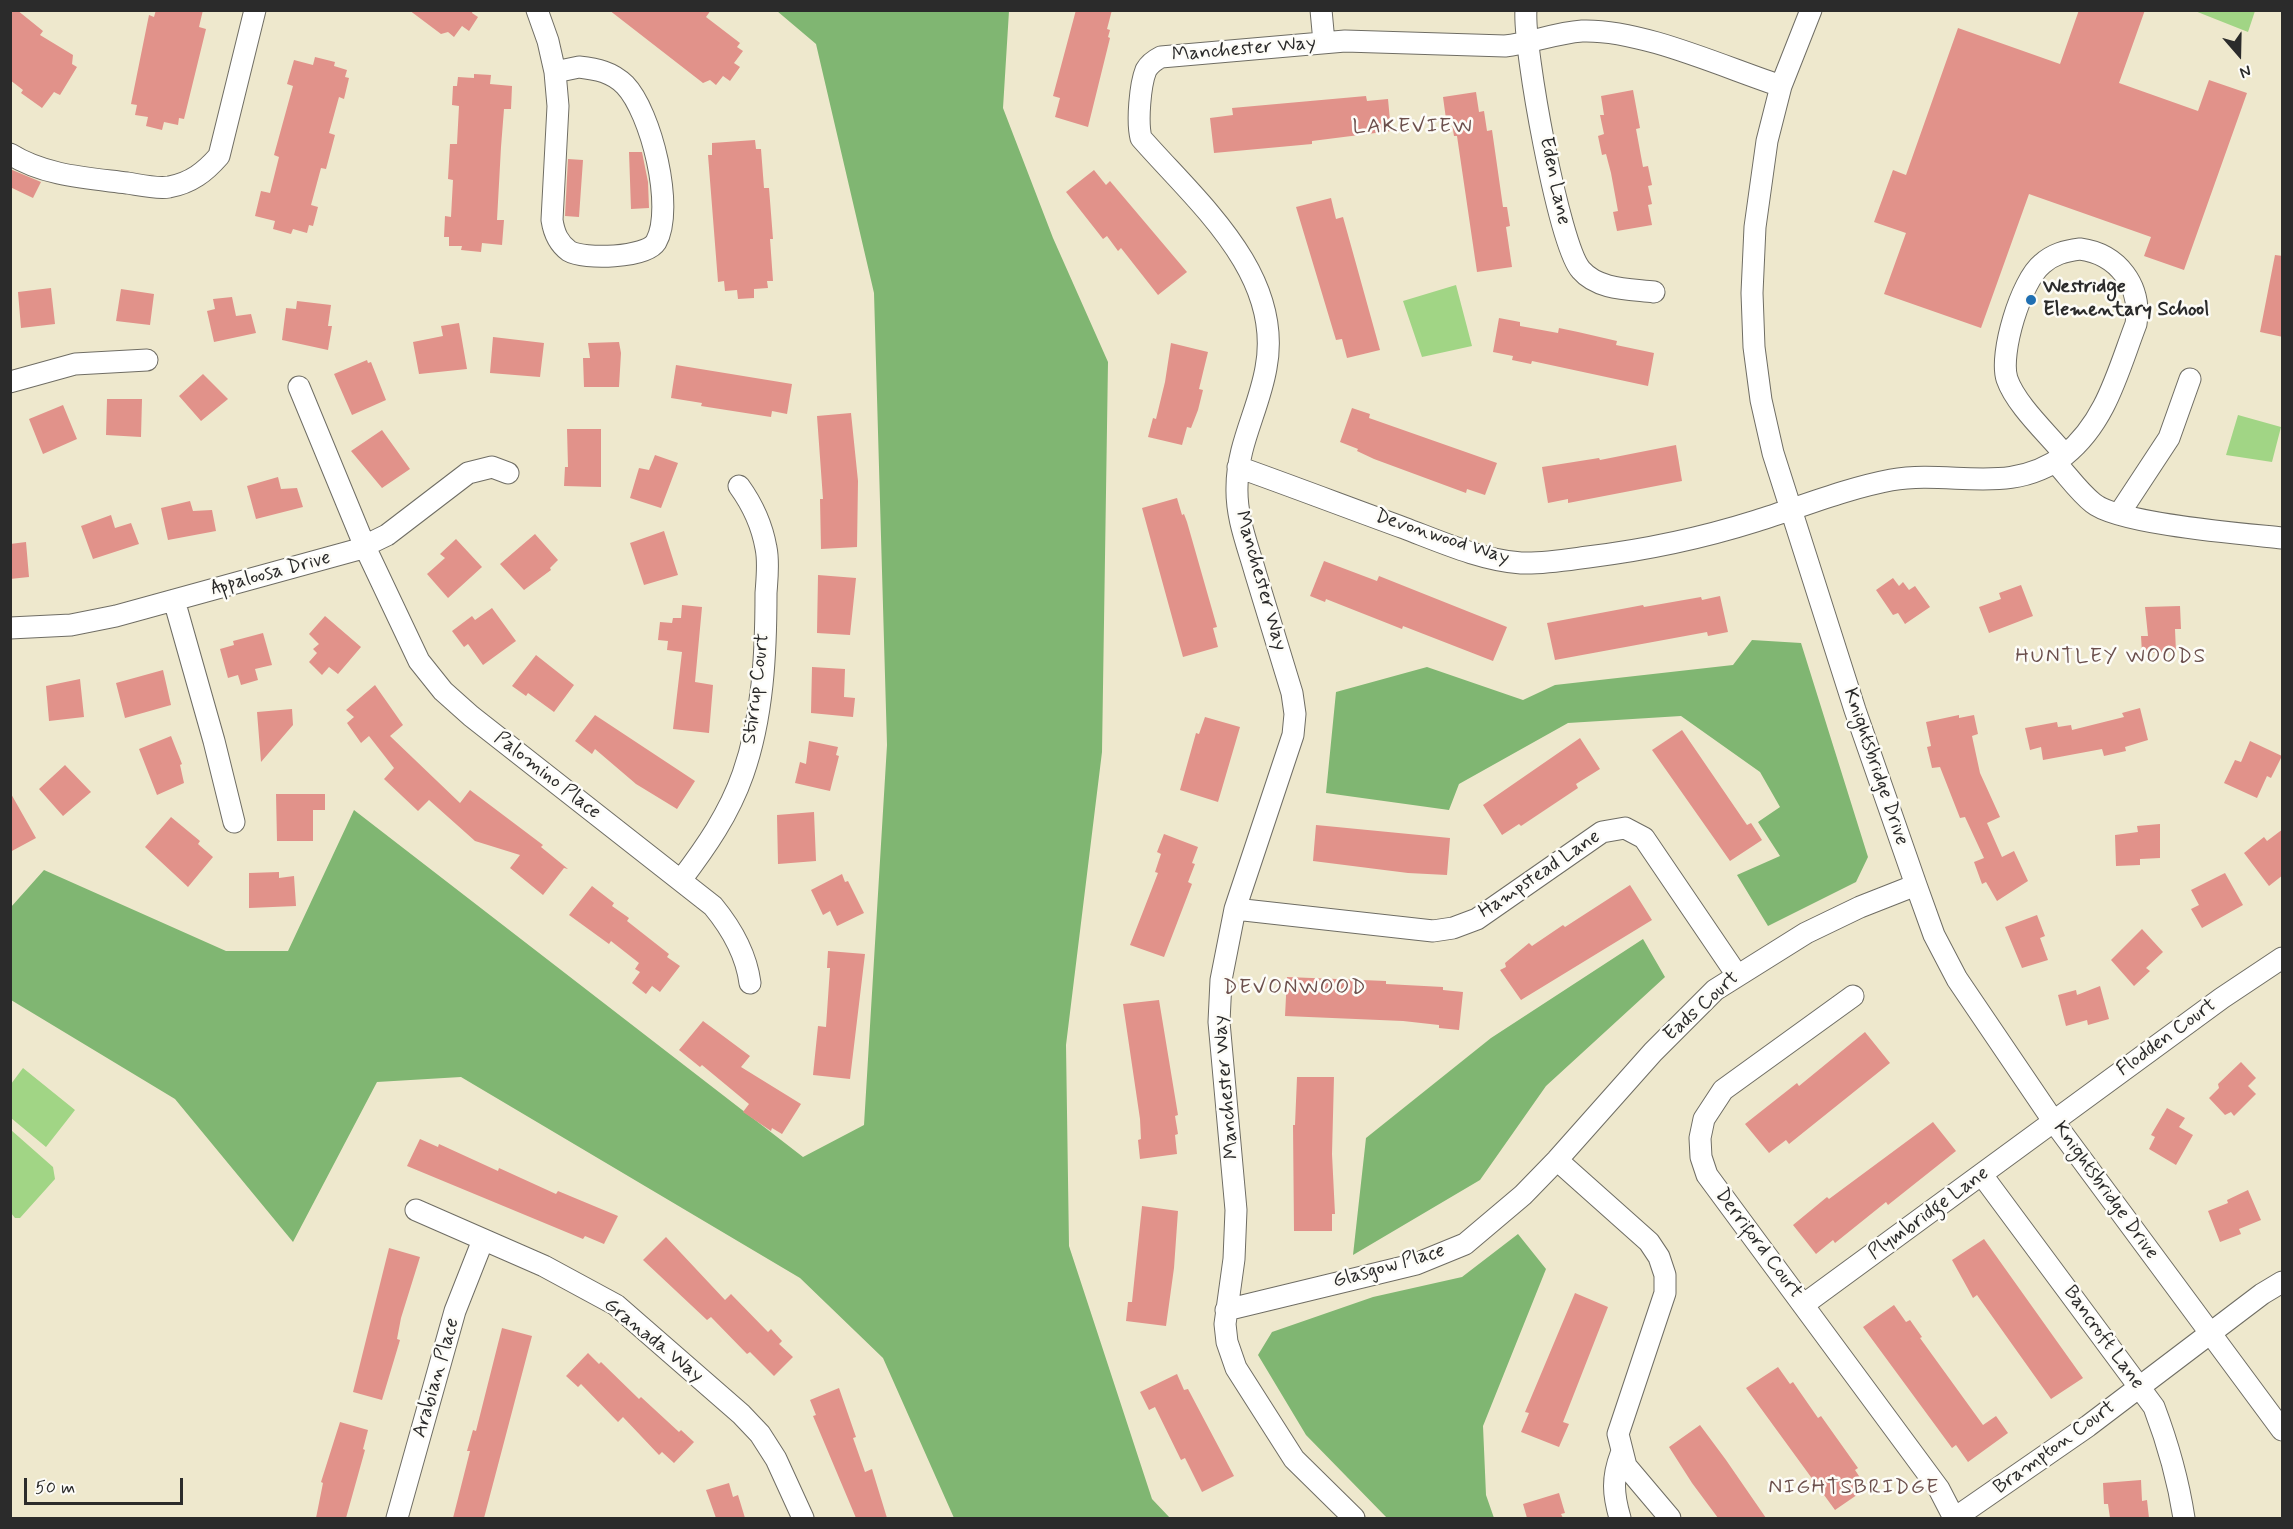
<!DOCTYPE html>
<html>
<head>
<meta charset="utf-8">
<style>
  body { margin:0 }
  #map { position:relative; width:2293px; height:1529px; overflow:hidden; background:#eee8cd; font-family:Mynerve,sans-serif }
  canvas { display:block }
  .frame { position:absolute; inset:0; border:12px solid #2b2b2b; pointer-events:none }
  .north { position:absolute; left:2209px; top:24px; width:60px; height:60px; -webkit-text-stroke:4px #fdfcf7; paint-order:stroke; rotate:160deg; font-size:16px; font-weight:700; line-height:24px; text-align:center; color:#2b2b2b }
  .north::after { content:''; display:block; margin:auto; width:21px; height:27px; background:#2b2b2b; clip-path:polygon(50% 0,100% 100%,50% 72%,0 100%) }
  .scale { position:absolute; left:24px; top:1478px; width:159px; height:27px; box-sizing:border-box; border:3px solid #2b2b2b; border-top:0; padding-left:8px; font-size:18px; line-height:21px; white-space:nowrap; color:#2b2b2b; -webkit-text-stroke:4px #fdfcf7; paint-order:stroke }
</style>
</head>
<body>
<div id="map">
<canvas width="2293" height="1529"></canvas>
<div class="frame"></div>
<div class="north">N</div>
<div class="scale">50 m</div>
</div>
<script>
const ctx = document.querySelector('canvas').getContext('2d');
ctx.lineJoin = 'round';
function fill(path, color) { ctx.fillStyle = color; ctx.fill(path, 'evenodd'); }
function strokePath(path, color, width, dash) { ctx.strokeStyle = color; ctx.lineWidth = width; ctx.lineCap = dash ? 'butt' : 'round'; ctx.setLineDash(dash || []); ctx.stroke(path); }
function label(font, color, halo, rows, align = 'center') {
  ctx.font = font + ' Mynerve,sans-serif'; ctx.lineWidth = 5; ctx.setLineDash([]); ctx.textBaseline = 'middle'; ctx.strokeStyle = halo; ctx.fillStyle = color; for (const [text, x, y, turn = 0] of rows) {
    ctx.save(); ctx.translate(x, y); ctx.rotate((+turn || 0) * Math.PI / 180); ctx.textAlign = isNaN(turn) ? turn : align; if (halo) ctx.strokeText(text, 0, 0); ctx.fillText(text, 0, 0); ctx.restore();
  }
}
const green = new Path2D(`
  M2195,11V10L2255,11L2248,32Z
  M1456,285L1472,346L1422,357L1403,301Z
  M2238,415L2281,427L2272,462L2226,455Z
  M23,1068L75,1110L46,1147L11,1118V1084Z
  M11,1130L53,1167L55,1179L20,1218H15L11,1213Z`);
const forest = new Path2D(`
  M777,11H1009L1003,108L1053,238L1108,362L1102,752L1066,1045L1069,1246L1152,1499L1170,1518H954L883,1358L800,1278L461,1077L377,1082L293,1242L175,1099L11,1000V907L44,870L226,951H288L354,810L803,1157L864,1125L887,745L874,293L816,44Z
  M1752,640L1801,643L1868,857L1856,882L1768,926L1737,875L1780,856L1758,822L1780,807L1760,772L1681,716L1568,723L1459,784L1449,810L1326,793L1336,692L1427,667L1523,700L1555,685L1733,665Z
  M1643,939L1665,977L1546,1086L1480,1180L1353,1255L1366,1138L1491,1038Z
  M1518,1234L1546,1269L1483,1426L1486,1495L1494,1518H1387L1306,1435L1258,1355L1272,1332L1373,1297L1462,1277Z`);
const building = new Path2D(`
  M10,10H17L43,31L40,35L73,55L72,64L77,67L60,95L54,92L42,108L21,93L23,90L10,80Z
  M156,10H203L199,27L206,29L184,119L179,118L178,125L164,122L162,130L146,126L148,117L135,115L137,105L131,104L149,15L154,17Z
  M409,10H473L472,13L478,17L469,31L462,26L454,37L448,32L441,34Z
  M609,10H711L706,17L740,43L737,47L743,51L734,63L740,67L730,81L723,76L716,85L710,80L703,83Z
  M1076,10H1112L1107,29L1110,30L1108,37L1110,38L1088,127L1055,117L1060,98L1053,96Z
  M2079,10H2145L2119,83L2198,111L2209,80L2247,93L2184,270L2144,256L2151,237L2029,194L1981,328L1884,294L1906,233L1874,222L1893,170L1906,175L1958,28L2060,64Z
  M315,57L335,62L334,66L347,70L345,77L349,78L344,99L339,97L329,133L335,135L326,169L321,168L311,205L318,207L313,226L309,225L307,233L293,229L291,234L273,229L275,221L255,216L261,191L270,193L279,157L274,155L293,86L287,84L294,60L313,65Z
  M474,74L491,75L490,84L512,86L511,109H504L501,147L497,220H504L502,245L482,243L481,252L461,250L462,246H449V237H444L445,216L451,217L453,180L448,179L450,144H457L459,106L452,105L453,86H457L458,77L474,78Z
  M1633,90L1640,128L1636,129L1643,167L1648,166L1652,185L1648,186L1652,204L1648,205L1652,225L1617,231L1613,212L1618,211L1611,173L1606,154L1602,155L1598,136L1604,134L1600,115H1604L1601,96Z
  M1476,92L1479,112L1484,111L1487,131L1492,130L1503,207H1507L1510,226L1506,227L1512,267L1477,272L1457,136H1454L1451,118L1446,119L1443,97Z
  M1366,96L1367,101L1388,99L1391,131L1312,141V144L1214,153L1210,118L1233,115L1232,108Z
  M755,140L756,149H761L764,188H769L773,239H770L773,281H767L768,288L754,289V298L738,299L737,290L725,291L724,281L718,282L708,155H712V143Z
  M629,152H642L648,182L649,208L631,209Z
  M568,159L583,160L579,217L565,216Z
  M10,169L41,182L33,198L10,187Z
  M1094,170L1106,185L1110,181L1187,272L1158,295L1121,248L1118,251L1107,236L1103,239L1066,192Z
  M1331,198L1336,219L1343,217L1380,350L1347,358L1342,339L1336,340L1296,207Z
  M2275,255L2283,256V337L2260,332Z
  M51,288L55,324L21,328L18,292Z
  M121,289L154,294L150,325L116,321Z
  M232,297L236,316L251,314L256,333L214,342L207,311L215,309L213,299Z
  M297,301L331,305L328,326H332L328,350L282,340L286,308L296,309Z
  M1499,318L1520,322V326L1558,333L1559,328L1578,332L1617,341L1616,345L1654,353L1648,386L1532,361L1531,364L1512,360L1513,356L1493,352Z
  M459,323L467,369L419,374L413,342L443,336L441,326Z
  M493,337L544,343L540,377L490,373Z
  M619,342L621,353L619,387H584L583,358H590L588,343Z
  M1171,343L1208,352L1199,389L1203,390L1198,410L1191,428L1187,427L1182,445L1148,437L1153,418L1156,419L1165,382Z
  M367,360L368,363L371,362L386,400L352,415L334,374Z
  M676,365L792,384L787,414L772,411L771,417L701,406L702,403L671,398Z
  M203,374L228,399L201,421L179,396Z
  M107,399H142L141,437L106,435Z
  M63,405L77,439L43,454L29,419Z
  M1352,408L1370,414L1369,418L1497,463L1485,495L1467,489L1466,493L1374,459L1357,451L1358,449L1340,442Z
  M851,413L858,481L857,547L821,549L820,499H823L817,416Z
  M567,429H601V487L564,486L565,467H568Z
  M382,430L410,469L382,488L351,451Z
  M1676,445L1682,481L1568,503V499L1548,503L1542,467L1599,458L1600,460Z
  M655,455L678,463L661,508L630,498L639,468L649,470Z
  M278,477L281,489L297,488L303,507L256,519L247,486Z
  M1177,498L1182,515L1184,514L1187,522L1217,627L1213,628L1218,647L1183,657L1142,508Z
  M190,501L193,511L212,510L216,531L168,540L161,508Z
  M111,515L115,528L131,523L139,544L93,559L81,526Z
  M664,531L678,575L644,585L630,543Z
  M535,534L558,560L550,568L551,570L524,590L500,564Z
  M456,539L482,567L448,598L427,574L445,558L440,554Z
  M26,542L29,577L10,579V544Z
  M1324,561L1377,581L1379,576L1507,627L1493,661L1403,626L1402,629L1326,599L1325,602L1310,596Z
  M818,575L856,578L850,635L817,633Z
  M1893,578L1899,586L1903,582L1909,590L1915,586L1930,607L1905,624L1898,613L1893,615L1876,590Z
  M2021,585L2033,616L1989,633L1979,607L2001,599L1999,593Z
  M1720,596L1728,632L1708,636L1707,632L1555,660L1547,623L1643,605L1644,607L1701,597L1702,600Z
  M682,605L702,607L695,682L713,685L709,733L673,729L682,652L667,650L668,641L658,640L660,622L672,623L673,618H681Z
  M2180,606L2181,629H2175L2176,652L2142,653L2141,636H2148L2145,607Z
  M492,608L516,641L483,665L468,644L464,647L452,631L472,616L475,620Z
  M325,616L361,647L338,674L329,667L322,675L309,662L317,653L313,649L319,644L309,634Z
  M263,633L272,665L255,669L258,680L241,685L238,675L228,678L220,649L234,645L233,641Z
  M536,655L574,685L554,712L528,693L526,696L512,686Z
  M812,667L845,669L844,697L855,698L853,717L811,713Z
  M163,670L171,705L125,718L116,683Z
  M80,679L84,717L49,721L46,686Z
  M375,685L403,725L390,736L460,803L470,790L543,845L541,847L568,869L564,868L543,895L510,868L520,855L475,841L429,800L418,811L384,779L394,768L369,736L361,743L347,723L354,717L346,710Z
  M2140,708L2148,740L2125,747L2126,751L2104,756L2102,749L2043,760L2041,747L2030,750L2025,728L2057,722L2058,727L2071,725L2072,730L2124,717L2122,713Z
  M292,709L293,725L261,762L257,712Z
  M595,715L695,781L677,809L636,784L595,749L592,754L575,741Z
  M1959,715V718L1974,715L1978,734L1972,736L1980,773L2000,817L1987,823L2002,857L2014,851L2028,881L1997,901L1986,882L1982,884L1974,862L1984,858L1965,817L1960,818L1940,767L1932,768L1927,747L1931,746L1926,722Z
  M1205,717L1240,727L1218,802L1180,790L1196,733L1199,734Z
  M1682,730L1747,825L1751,823L1762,840L1730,861L1652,750Z
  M171,736L182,764L180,765L184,783L157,795L139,749Z
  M1580,738L1600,769L1576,784L1578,788L1521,826L1519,824L1502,835L1483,805Z
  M809,741L838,747L836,755L839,756L830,791L795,783L800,762L806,764Z
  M2250,741L2282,756L2271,778L2267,776L2257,798L2224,783L2235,760L2241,762Z
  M65,765L91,792L63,816L39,789Z
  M10,792L36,838L10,852Z
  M276,794H325V810H313V841H277Z
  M814,812L816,861L778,864L777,815Z
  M171,817L200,841L198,844L213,857L188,887L145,847Z
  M2160,824V858L2140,859V865L2116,866L2115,835L2138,832L2137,826Z
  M1316,825L1450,838L1447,875L1408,873L1313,861Z
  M2283,829V875L2269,886L2244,853L2264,837L2267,841Z
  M1164,834L1198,847L1192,863L1195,864L1188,882L1192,884L1164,957L1130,945L1158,873L1155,872L1161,854L1157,852Z
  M279,872V878L294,876L296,906L249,908V873Z
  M2225,873L2243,905L2202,928L2191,909L2199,905L2191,890Z
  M842,874L845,882L848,881L864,913L837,926L830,911L823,915L811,890Z
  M1630,885L1652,920L1521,1000L1500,970L1506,967L1505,963L1529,943L1532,946L1563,925L1565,927Z
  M592,886L614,903L612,906L629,918L627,921L669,954L667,957L680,966L660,992L652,986L646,994L632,983L640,972L635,969L639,963L611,941L609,944L569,915Z
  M2037,915L2045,936L2040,938L2048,960L2022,968L2005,927Z
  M2142,929L2163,952L2146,968L2150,971L2134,986L2111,960Z
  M828,951L865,954L850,1079L813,1075L818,1026L826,1027L830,968H827Z
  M1287,977L1386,981V984L1443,987V990L1463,992L1459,1030L1439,1028V1025L1403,1021L1285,1016Z
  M2100,986L2109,1019L2088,1025L2087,1020L2066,1026L2058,995L2076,990L2077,995Z
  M1159,1000L1178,1115L1175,1116L1178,1134L1175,1135L1177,1154L1140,1159L1138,1140L1141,1139L1140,1119L1123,1004Z
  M703,1021L750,1056L741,1067L801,1104L782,1134L772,1128L771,1131L743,1112L749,1104L702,1065L700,1067L679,1050Z
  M1865,1032L1890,1063L1789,1144L1786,1140L1769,1153L1745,1124L1797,1083L1799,1086Z
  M2241,1062L2256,1078L2248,1086L2256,1094L2234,1116L2231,1112L2225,1115L2209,1098L2219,1088L2218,1084Z
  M1297,1077H1334L1332,1154L1335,1214H1332V1231H1294L1293,1125H1295Z
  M2167,1108L2185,1118L2179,1127L2193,1135L2176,1165L2149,1149L2155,1137L2151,1135Z
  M1933,1122L1956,1151L1888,1205L1886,1202L1835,1243L1833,1240L1816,1254L1793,1225L1827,1197L1829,1199Z
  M420,1139L438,1147L439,1144L498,1171L499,1168L556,1194L558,1191L618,1216L604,1244L585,1236L583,1239L407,1166Z
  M2248,1190L2261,1220L2239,1229L2241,1234L2220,1242L2208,1211L2228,1203L2227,1200Z
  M1142,1206L1178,1211L1174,1268L1166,1326L1126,1321L1128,1302H1132Z
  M666,1237L725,1300L731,1294L768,1332L771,1329L782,1341L779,1344L793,1357L774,1376L750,1352L747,1354L711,1317L707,1320L643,1260Z
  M1984,1239L2083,1378L2051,1399L1977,1295L1973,1298L1952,1260Z
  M389,1248L420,1257L401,1318L397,1339L400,1340L382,1400L353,1392Z
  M1575,1293L1608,1307L1563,1422L1569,1424L1559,1447L1521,1432L1529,1413L1525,1412Z
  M1894,1305L1906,1322L1910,1320L1922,1337L1920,1338L1983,1425L1996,1416L2008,1433L1968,1462L1956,1445L1952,1448L1863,1327Z
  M502,1328L532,1336L484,1518H453L470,1451H467L473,1430L476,1431Z
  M588,1353L599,1364L601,1362L639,1399L641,1397L679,1432L681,1430L694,1442L674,1463L662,1452L659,1455L623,1417L618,1422L581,1384L578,1387L566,1376Z
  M1778,1367L1790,1384L1793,1382L1818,1418L1821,1416L1858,1468L1855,1470L1867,1488L1835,1510L1746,1388Z
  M1177,1374L1184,1390L1188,1389L1234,1476L1202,1492L1185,1458L1181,1460L1155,1407L1149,1410L1140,1392Z
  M839,1388L856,1437L853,1438L865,1472L872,1469L887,1518H856L813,1416L816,1415L810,1400Z
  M340,1422L368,1430L363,1449L365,1450L346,1518H316L323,1483L321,1482Z
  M1700,1425L1726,1460L1766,1518H1718L1692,1483L1669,1447Z
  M2141,1480L2142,1501L2147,1500L2149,1518H2110L2108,1504H2104L2103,1483Z
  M729,1483L733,1497L738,1495L745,1518H716L706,1490Z
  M1559,1493L1565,1513L1561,1514L1563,1518H1527L1523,1504Z`);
const minor = new Path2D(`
  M537,10L548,41L555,72
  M1321,10L1324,42
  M1526,10C1523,47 1559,246 1581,270C1598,290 1630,289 1654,292
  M1811,10L1781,86L1767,141L1755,227L1752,293L1754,347L1761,400L1773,453L1855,710L1916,885L1934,935L1957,979L2054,1122L2282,1430
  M579,67C597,69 612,72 625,85C651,112 675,208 656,242C646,258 584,260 569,251C558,243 554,233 552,220L558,106L555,72Z
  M10,154C45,176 88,178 127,183C140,185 156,189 169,187C191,183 205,172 219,156L255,10
  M2080,249C2118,254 2142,286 2136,324C2118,371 2106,422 2065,455C2048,434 2016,405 2007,379C1999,354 2021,281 2042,264C2053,254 2065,251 2080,249Z
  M10,382L75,364L147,360
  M299,387L365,547L419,661L443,691L471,716L713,906C732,929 746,953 750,983
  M2056,463C2068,476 2079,492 2093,503C2118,524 2245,534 2282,538
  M1238,467C1294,487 1349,508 1404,528C1441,542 1481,560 1521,563C1543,564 1566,560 1588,557C1645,550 1702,538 1756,521C1801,507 1844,489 1891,480C1953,469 2009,497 2065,455
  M2119,514L2169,438L2190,379
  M174,600L214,741L234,822
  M10,628L71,625L116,616L356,550L387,535L468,473L492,467L508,473
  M681,880C706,847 729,814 743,774C763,717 766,653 766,593C767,579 769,562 766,548C762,525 752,504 739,486
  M1235,909L1433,931L1453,928L1477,919L1602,832L1625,828L1644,838L1737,975
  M1853,996L1723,1090L1704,1119L1700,1138L1701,1157L1707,1175L1939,1489L1954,1518
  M1557,1160L1649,1242L1659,1257L1665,1275V1293L1618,1434L1626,1466L1670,1518
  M1982,1175L2154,1407C2168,1444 2178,1479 2184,1518
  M416,1210L544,1266L616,1305L741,1414L760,1434L776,1459L803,1518
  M1803,1305L2222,998L2282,958
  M1226,1310L1416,1264L1465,1244L1523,1195L1557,1160L1653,1052L1715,990L1806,933L1860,907L1916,885
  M397,1518L455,1311L483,1240
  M1354,1518L1294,1459L1236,1368L1227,1342L1225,1324L1234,1259L1236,1210L1219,1022L1221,980L1235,909L1293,735L1295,714L1292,693C1280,654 1268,615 1256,575C1248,546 1236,518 1237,487C1237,445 1259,409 1266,368C1284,274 1197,202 1141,138C1137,122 1140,85 1146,70C1150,63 1155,60 1161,57L1345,41L1505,46C1531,43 1555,33 1582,31C1641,29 1723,67 1781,86
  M1620,1518C1613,1494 1612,1478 1621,1454
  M1955,1518L2088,1426L2262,1294L2282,1282`);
const markers = [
  [2031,300,6,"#1f6fb2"]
];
const streetNames = [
  ["Manchester Way",1244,50,-5],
  ["Eden Lane",1554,181,78],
  ["Devonwood Way",1442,538,18],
  ["Appaloosa Drive",271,574,-15],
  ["Manchester Way",1260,581,74],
  ["Stirrup Court",757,689,-83],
  ["Knightsbridge Drive",1875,767,71],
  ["Palomino Place",547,776,38],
  ["Hampstead Lane",1540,875,-34],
  ["Eads Court",1702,1007,-42],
  ["Flodden Court",2167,1038,-36],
  ["Manchester Way",1227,1087,-95],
  ["Knightsbridge Drive",2105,1191,54],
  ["Plymbridge Lane",1929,1214,-36],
  ["Derriford Court",1758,1244,53],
  ["Glasgow Place",1389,1267,-16],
  ["Bancroft Lane",2103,1338,54],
  ["Granada Way",653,1341,39],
  ["Arabian Place",437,1378,-74],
  ["Brampton Court",2055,1448,-36]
];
const poiNames = [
  ["Westridge",2043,288],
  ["Elementary School",2043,311]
];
const neighbourhoodNames = [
  ["LAKEVIEW",1413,128],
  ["HUNTLEY WOODS",2111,658],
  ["DEVONWOOD",1295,989],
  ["NIGHTSBRIDGE",1854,1489]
];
fill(green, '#a1d585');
fill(forest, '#80b672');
fill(building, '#e1928a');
strokePath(minor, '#6f6d64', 23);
strokePath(minor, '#fff', 21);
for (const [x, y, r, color] of markers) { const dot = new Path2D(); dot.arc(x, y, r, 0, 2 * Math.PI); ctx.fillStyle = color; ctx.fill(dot); strokePath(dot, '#fdfcf7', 2); }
label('20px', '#2b2b2b', '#fdfcf7', streetNames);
label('bold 20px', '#2b2b2b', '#fdfcf7', poiNames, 'left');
ctx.letterSpacing = '1.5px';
label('21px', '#6b4f4c', '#fdfcf7', neighbourhoodNames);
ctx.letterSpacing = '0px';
</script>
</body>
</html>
